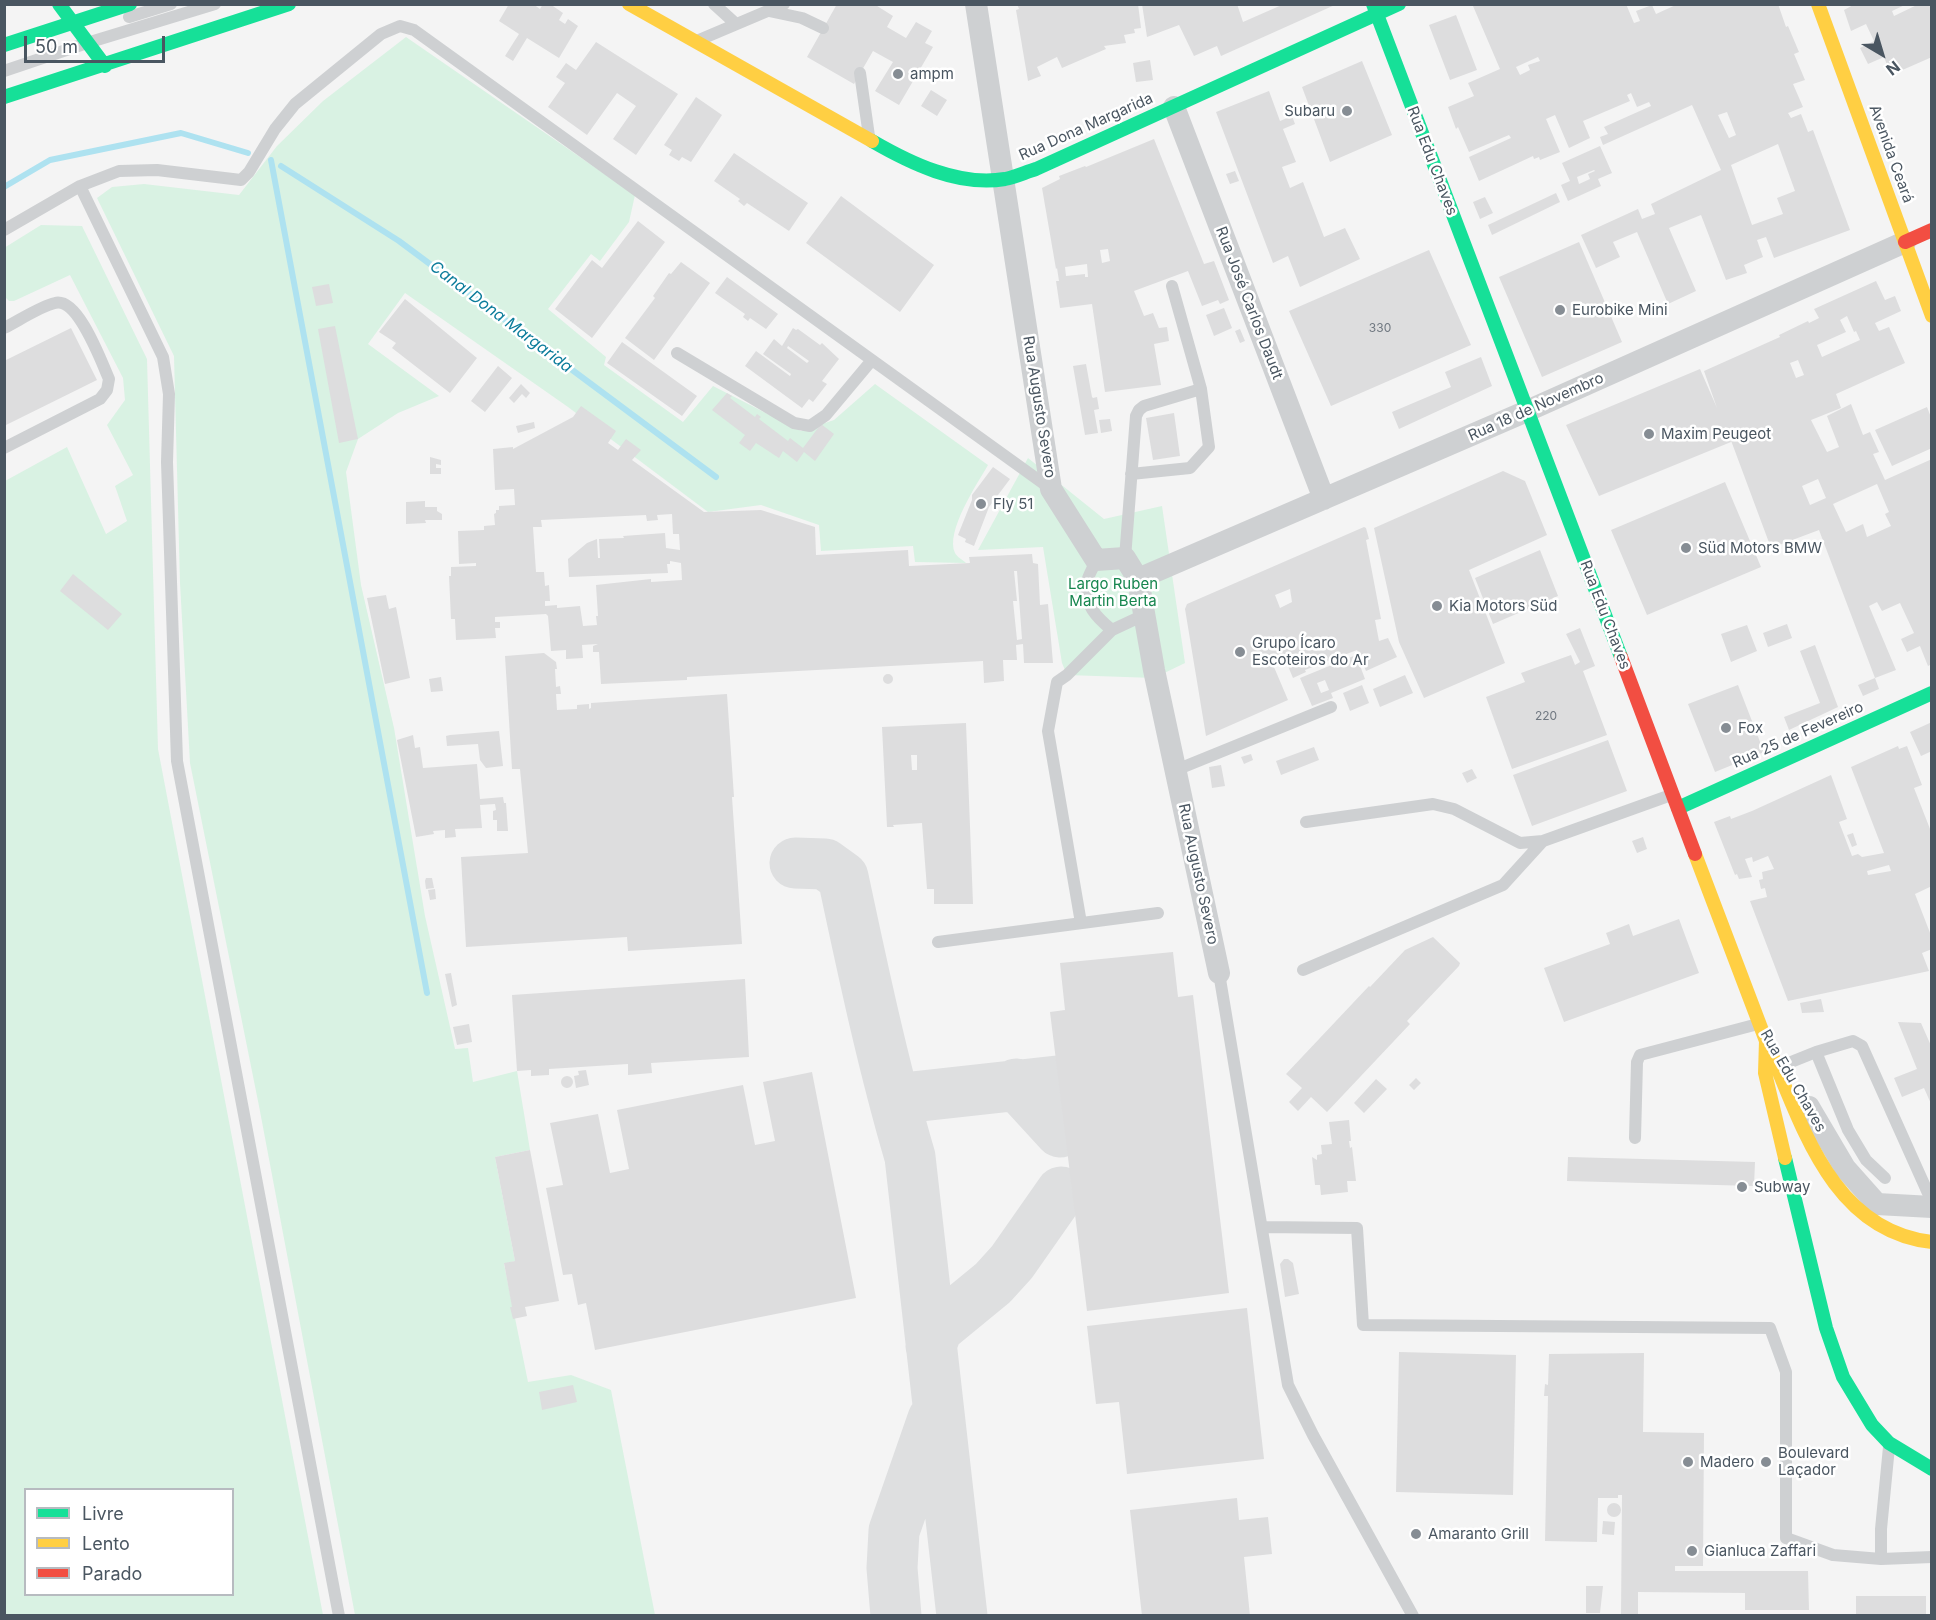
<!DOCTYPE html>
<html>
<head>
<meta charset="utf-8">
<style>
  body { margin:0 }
  #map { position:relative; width:1936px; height:1620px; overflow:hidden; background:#f4f4f4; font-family:Inter,sans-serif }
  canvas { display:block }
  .frame { position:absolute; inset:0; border:6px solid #4a5661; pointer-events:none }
  .legend { position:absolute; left:24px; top:1488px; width:210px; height:108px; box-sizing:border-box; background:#fff; border:2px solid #b7bbc0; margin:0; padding:8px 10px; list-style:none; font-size:18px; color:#4a5661 }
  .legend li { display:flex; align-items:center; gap:12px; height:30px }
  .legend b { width:30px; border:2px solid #b7bbc0 }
  .north { position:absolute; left:1852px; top:24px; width:60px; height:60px; -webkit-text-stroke:4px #fff; paint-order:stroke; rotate:142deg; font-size:16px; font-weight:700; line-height:24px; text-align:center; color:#4a5661 }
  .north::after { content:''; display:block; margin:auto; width:21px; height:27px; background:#4a5661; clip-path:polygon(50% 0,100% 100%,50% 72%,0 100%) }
  .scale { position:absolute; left:24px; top:36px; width:141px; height:27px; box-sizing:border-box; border:3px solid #4a5661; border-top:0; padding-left:8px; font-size:18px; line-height:21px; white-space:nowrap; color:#4a5661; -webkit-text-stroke:4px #fff; paint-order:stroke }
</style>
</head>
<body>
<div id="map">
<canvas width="1936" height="1620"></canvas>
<div class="frame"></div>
<ul class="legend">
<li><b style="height:8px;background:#16e098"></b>Livre</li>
<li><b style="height:8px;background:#ffcf43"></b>Lento</li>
<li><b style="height:8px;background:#f24e42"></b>Parado</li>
</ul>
<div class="north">N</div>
<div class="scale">50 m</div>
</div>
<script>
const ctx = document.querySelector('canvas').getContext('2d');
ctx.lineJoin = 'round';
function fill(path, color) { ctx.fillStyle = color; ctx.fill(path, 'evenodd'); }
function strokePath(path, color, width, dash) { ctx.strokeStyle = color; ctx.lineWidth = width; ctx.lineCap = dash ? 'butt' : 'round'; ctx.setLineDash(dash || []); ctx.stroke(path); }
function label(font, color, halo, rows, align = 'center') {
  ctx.font = font + ' Inter,sans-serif'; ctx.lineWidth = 5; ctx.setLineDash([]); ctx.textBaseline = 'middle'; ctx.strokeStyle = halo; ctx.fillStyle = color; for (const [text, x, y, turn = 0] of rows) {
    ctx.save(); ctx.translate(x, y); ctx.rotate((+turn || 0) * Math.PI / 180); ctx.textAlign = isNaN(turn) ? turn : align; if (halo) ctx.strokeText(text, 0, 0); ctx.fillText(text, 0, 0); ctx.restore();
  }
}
const green = new Path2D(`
  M406,37L635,195L629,222L600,261L591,254L548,309L606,357L604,365L683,422L713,386L801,431L834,420L875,384L988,465C977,484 945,532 955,553C957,557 963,560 966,563L915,562L913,546L821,551L819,525L761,505L708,512L568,407L405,293L368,344L439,396L398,413L358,439L346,472L361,585L394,728L425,916L455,1049L468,1048L473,1082L517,1071L530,1150L495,1157L515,1261L504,1264L528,1382L571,1375L611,1390L655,1615H355L259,1106L190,763L180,583L174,356L97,198L112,187L144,184L239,195L277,146L323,101Z
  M41,225L82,226L147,359L158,749L323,1615H5V481L67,447L106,534L127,521L115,486L133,475L107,425L125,400L123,378L70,275L14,301H9L5,297L4,248ZM26,1490H232V1594H26Z
  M1028,458L1104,519L1162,506L1185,663L1154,678L1067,675L1062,663L1043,547L978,550Z`);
const stream = new Path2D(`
  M271,160L427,993
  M281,166L399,241L716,477
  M4,187L50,160L181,133L248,153`);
const taxiway = new Path2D(`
  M795,863L825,864L843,877C863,971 883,1065 910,1157L962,1616
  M1016,1084L1060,1132
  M894,1099L1066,1080
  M931,1346L937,1329L993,1283L1012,1262L1061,1192
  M896,1616L892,1568L894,1531L933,1419`);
const building = new Path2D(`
  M509,4H533L540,9L543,4H550L563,13L559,20L565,24L568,19L578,26L559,58L527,38L513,61L505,56L519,34L499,21Z
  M837,4H874L893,16L887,27L906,38L916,22L932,31L925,43L933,47L899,105L875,91L893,62L873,51L854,84L807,57Z
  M1017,4H1138L1141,28L1134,29L1135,33L1124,35L1126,43L1104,46L1106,49L1062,68L1057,57L1037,67L1041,76L1028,81L1016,10L1019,9Z
  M1142,4H1237L1243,22L1284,4H1337L1221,56L1217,46L1194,56L1179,25L1147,37Z
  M1476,4H1626L1634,23L1640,21L1636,11L1652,5L1656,14L1678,4H1778L1786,27L1788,26L1799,52L1794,54L1805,80L1793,84L1803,107L1788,113L1791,118L1801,114L1808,132L1813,130L1850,230L1774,258L1766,237L1757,240L1763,257L1744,265L1747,273L1726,280L1701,215L1669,228L1696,291L1668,304L1637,232L1613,242L1620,257L1596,268L1581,235L1638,209L1642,219L1655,214L1651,204L1721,170L1692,105L1603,145L1600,137L1608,134L1604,127L1651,106L1649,102L1637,107L1631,93L1627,95L1630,101L1583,121L1590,138L1569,148L1555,115L1546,119L1560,152L1540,160L1539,157L1534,159L1533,156L1479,181L1469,157L1511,138L1509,135L1469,152L1458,127L1456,129L1448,107L1474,96L1468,83L1500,69L1473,6ZM1538,57L1540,61L1528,65L1530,70L1520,75L1516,67ZM1727,112L1736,135L1729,138L1718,115ZM1778,144L1795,191L1777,198L1783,214L1752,225L1731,165Z
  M1855,4H1907L1892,11L1894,16L1919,4H1929L1932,10V57L1891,75L1884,57L1868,64L1860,48L1874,41L1866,24L1851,31L1844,10Z
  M1456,15L1477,70L1450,80L1429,25Z
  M596,42L678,94L636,155L613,139L636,106L617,93L587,135L548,107L565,83L556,77L566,63L576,70Z
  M1150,60L1153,80L1136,82L1133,63Z
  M1362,61L1392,135L1330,162L1302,87Z
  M931,90L947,100L937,116L921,106Z
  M1269,91L1280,121L1292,116L1295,124L1283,129L1296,162L1282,167L1290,188L1303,182L1324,237L1345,228L1360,259L1300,287L1288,256L1273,263L1216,112Z
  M696,97L722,115L691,162L682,157L679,161L669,155L672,150L664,145Z
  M1154,139L1204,264L1214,261L1229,300L1220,304L1218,300L1202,306L1188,271L1134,291L1144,316L1153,313L1159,328L1167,327L1169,341L1154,344L1161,385L1105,392L1092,304L1060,308L1056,281H1059L1057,268L1056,269L1042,188L1060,179L1059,176L1085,166L1086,167ZM1108,249L1110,261L1102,263L1100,250ZM1087,264L1088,277H1085V274L1066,276L1065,267Z
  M1600,146L1612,173L1598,179L1601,186L1568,201L1561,185L1570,181L1562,163ZM1594,170L1595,171L1588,174L1590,179L1579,184L1577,177Z
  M734,153L808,203L789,231L747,203L744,206L738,201L740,199L714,181Z
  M1235,171L1239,181L1230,184L1226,174Z
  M1556,193L1560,202L1492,235L1488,225Z
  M841,196L934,265L900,312L806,243Z
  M1485,197L1493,213L1480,219L1473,202Z
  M638,221L665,242L592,338L555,309L592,260L602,268Z
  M1579,242L1622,342L1542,377L1499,277Z
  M1429,250L1471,345L1331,406L1289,311Z
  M681,262L710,283L654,360L625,338L655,298L653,296L669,273L671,274Z
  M727,277L778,314L766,329L750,318L748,321L743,317L745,314L715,293Z
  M1876,281L1885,300L1895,296L1901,311L1875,323L1879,331L1889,327L1905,363L1836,394L1841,408L1811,420L1827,452L1839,447L1827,416L1851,404L1863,435L1870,432L1879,452L1873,454L1885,480L1932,459V664L1928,666L1920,646L1907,652L1901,639L1914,633L1900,603L1882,611L1877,602L1869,606L1896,670L1875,678L1819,530L1771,548L1726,427H1725L1731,442L1599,496L1566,425L1700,369L1717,408L1704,371L1780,337L1779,335L1808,321L1809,323L1819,318L1814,309ZM1847,316L1854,332L1856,331L1860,340L1822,357L1817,345L1846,332L1840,320ZM1798,360L1804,375L1796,378L1790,363ZM1818,479L1826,498L1810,505L1802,486ZM1877,484L1889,512L1885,514L1891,526L1867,537L1863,524L1846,532L1833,504Z
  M329,284L333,303L316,306L312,287Z
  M405,299L477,358L450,393L392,348L396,343L379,332Z
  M1224,308L1232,328L1214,336L1206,315Z
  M335,326L358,439L339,443L318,329Z
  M71,328L97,380L4,426V361Z
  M793,328L796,330L798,329L820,345L822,343L839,359L822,381L827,384L813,402L809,399L802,408L745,366L756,351L790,376L791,374L763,354L774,339L782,346ZM788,346L809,361L807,363L787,348Z
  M1240,329L1245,341L1240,343L1235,331Z
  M622,342L697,396L682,416L607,363Z
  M1481,357L1492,386L1399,429L1392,412L1451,387L1445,372Z
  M1086,364L1092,397L1093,398L1097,397L1099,409L1094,410L1098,433L1085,435L1073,366Z
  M498,366L512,378L485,412L471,401Z
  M521,384L530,393L526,398L522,394L514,403L509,398Z
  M727,393L732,396L730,398L755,417L757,414L761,417L759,419L788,441L790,438L803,448L821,424L834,434L815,461L804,452L797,462L783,451L779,458L756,443L750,451L739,443L745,435L712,410Z
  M581,406L616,431L608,443L618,450L626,439L641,450L632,460L704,512L761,510L815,527L816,555L908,550L909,566L970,563L969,557L1032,554L1033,563L1038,564L1040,605L1048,604L1053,663H1024L1023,644L1016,645L1017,660H1003L1004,681L984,683L983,661L687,677V680L601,684L599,652H593V646L598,644L582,645L583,658L566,659V650L551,651L548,616L546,614L495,617V622H500V628H495L496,638L456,640L455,619H451L449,576H451V567L476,566V563L459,564L458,531L484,530V526L495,525L494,514L496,513V510H499V506L515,505L514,489L495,490L493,449L513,447V449L573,417ZM672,514L673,534H679L680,550L666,548L665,533L623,536L624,538L599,539L600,558H598L597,539L587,543L568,559L569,577L668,573L667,564H670V561L681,563L682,580L651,582V579L596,585L598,616H596L597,625L583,626L580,606L557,608V605L545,606V601H550L549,585L545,586L544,572H536L533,527H542L541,520L646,515L647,521L658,520L657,515ZM1014,571H1017L1022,639L1017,640L1013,601H1017Z
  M1927,407L1932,420V448L1892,466L1875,430Z
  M1174,413L1180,456L1153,460L1146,418Z
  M1110,419L1112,431L1101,433L1099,420Z
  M534,422L535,428L518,433L516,426Z
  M430,457L441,460V465L436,464V468H441V474H430Z
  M993,467L1010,479L989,507L974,546L965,542L966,539L958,535L972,500V495Z
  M1503,471L1525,481L1547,535L1469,570L1505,663L1424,698L1399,642L1374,528Z
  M1725,482L1761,567L1647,615L1611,530Z
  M425,501V507H437V511L442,514V520H425L426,523L406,524V502Z
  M1364,527L1366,528L1369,539L1366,540L1381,619L1375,620L1379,641L1388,638L1397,657L1366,671L1357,650L1305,670L1306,672L1293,678L1285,659L1279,662L1277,657L1271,660L1288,700L1206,736L1185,609L1187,604ZM1290,589L1292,602L1280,608L1275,595Z
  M1540,550L1558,596L1493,624L1475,578Z
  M73,574L122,614L108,630L60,591Z
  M386,595L389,609L396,607L410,678L385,684L367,598Z
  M1787,624L1792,638L1768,647L1763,633Z
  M1747,625L1757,651L1731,662L1721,634Z
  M1580,628L1595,666L1583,671L1607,735L1512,769L1486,697L1525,682L1521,673L1571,655L1575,665L1580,662L1566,634Z
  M1815,645L1838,707L1789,730L1784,717L1820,703L1800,651Z
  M544,653L556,662L557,669H555L556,687L560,686L561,694H556L557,710L577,709V705L589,704V709L591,708V703L727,694L734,797H732L742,944L628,951L627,937L466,947L461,857L528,853L520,769H512L505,656Z
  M1356,655L1365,679L1331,693L1333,698L1312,706L1300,678ZM1325,680L1329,690L1321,693L1317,683Z
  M883 679a5 5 0 1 1 10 0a5 5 0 1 1-10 0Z
  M1405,675L1413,693L1380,707L1373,689Z
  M441,677L443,691L431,692L429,679Z
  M1875,678L1879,689L1863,696L1858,685Z
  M1362,685L1369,703L1350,711L1343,693Z
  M1738,685L1764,752L1715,772L1688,704Z
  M1932,722V751L1921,756L1910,732Z
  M966,723L973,904H934V889H927L922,823L893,825L894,827H887L882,727ZM911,755H917V770H912Z
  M499,731L503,766L486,768L480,760L478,744L447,746L446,736L450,735Z
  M413,735L415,748L420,747L423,768L477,764L480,799L503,797L504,803H506L508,831H497V820H493V811L496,810L495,804L480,805L482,828L455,829L456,837L445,838V830L433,831L434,834L416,837L397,740Z
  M1608,740L1627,791L1532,826L1513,775Z
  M1898,746L1899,749L1907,746L1922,785L1914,788L1932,834V886L1915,894L1932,938V949L1922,953L1929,971L1788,1001L1750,901L1767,897L1765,888L1761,889L1759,880L1763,879L1762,872L1774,869L1768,856L1753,862L1752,857L1745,859L1752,877L1739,879L1737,874L1735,875L1714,822L1730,816L1731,819L1752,811L1831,775L1847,819L1839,822L1852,856L1858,854L1862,857L1884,853L1851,767ZM1889,865L1891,871L1868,875L1867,871Z
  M1314,747L1319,760L1281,775L1276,761Z
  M1251,754L1253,760L1244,764L1241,757Z
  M1221,765L1225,786L1212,788L1209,767Z
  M1472,769L1477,778L1467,783L1462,773Z
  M1853,833L1857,845L1852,847L1847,835Z
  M1643,837L1647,849L1637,853L1632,841Z
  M426,878H432L434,888L426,889L425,881Z
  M435,889L436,899L430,900L428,890Z
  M1679,919L1699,973L1564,1022L1544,968L1610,944L1606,933L1629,924L1633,936Z
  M1433,937L1460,963L1459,966L1407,1021L1410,1024L1327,1112L1311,1097L1298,1111L1289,1102L1302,1088L1286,1074L1369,986L1370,987L1405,950Z
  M1173,952L1178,997L1193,995L1229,1293L1087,1311L1050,1012L1065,1010L1060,963Z
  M451,973L457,1005L452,1007L445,974Z
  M745,979L749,1057L651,1063L652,1073L628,1075V1064L549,1069V1075L531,1076V1070L517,1071L512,995Z
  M1821,999L1824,1012L1802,1013L1800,1003Z
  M1898,1022L1921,1023L1932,1048V1106L1924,1088L1902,1097L1894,1078L1917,1069Z
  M469,1024L472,1042L457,1045L453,1027Z
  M586,1070L589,1085L576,1088L574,1076L579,1075L578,1071Z
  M812,1072L856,1298L595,1350L586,1303L578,1305L572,1274L563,1275L546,1188L563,1185L550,1123L598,1114L610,1173L629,1169L617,1110L743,1085L755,1145L775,1141L763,1082Z
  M561 1082a6 6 0 1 1 12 0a6 6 0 1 1-12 0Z
  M1416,1078L1421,1083L1414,1090L1409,1085Z
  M1376,1079L1387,1089L1364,1113L1354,1103Z
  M1349,1120L1351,1141H1349L1350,1148L1352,1147L1356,1181H1347L1348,1192L1321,1195L1320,1185H1315L1312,1157L1317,1160V1155L1322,1154L1321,1145L1332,1144L1329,1122Z
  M530,1150L559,1301L525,1307L527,1316L513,1319L510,1307H512L504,1263L515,1261L495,1157Z
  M1568,1157L1755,1162L1754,1186L1567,1181Z
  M1284,1259H1288L1293,1263L1299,1294L1285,1297L1280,1264Z
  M1247,1308L1264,1459L1127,1474L1119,1402L1096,1404L1087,1326Z
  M1399,1352L1516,1355L1513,1495L1396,1492Z
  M1644,1353L1643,1432L1704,1433L1703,1566H1675V1571H1808L1809,1610H1745V1593L1638,1592V1616H1621L1622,1495H1618V1498H1598L1597,1542L1545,1541L1548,1396H1544L1545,1384L1548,1385L1549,1354Z
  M573,1385L577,1402L542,1410L539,1392Z
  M1237,1498L1239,1520L1268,1517L1272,1554L1244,1557L1250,1616H1142L1130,1510Z
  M1607 1510a7 7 0 1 1 14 0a7 7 0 1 1-14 0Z
  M1603,1521L1615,1522L1614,1535L1602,1534Z
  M1586,1586H1603L1600,1613H1586Z
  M1856,1596H1926V1616H1856Z`);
const lane = new Path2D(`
  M714,4L736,24
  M769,11L802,18L823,28
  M129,17L171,4
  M699,40L784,4
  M4,71L87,43L215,4
  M860,73L869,136
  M80,186L163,357L169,394L167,462L177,761L339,1616
  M4,230L80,186L119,171L157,170L241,180L249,172L275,129L295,104L381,34L400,26L414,30L1051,489
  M4,328C18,321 41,306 55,303C78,297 101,361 109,379L107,390L100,399L4,448
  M677,353L794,423L810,426L826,415L872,360
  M1131,474L1190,468L1209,447L1201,389
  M1125,558L1136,416L1139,410L1144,406L1201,389L1172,286
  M1096,560C1094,567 1088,575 1087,582C1083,604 1097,618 1112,630L1144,615
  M1176,770L1331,707
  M1306,822L1433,804L1454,809L1520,843L1543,841L1671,795
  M1081,923L1048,731L1057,682L1067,675L1112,630
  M938,942L1158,913
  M1303,970L1503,885L1543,841
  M1219,973L1288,1385L1313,1435L1413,1616
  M1816,1052L1848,1130L1866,1160L1885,1178
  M1786,1064L1816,1052L1853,1041L1862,1046L1932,1202
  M1635,1138L1637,1062L1640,1055L1758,1024
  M1262,1227L1357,1228L1363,1325L1770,1328L1786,1372V1538L1833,1555L1881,1559L1932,1557
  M1881,1559V1529L1889,1447`);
const street = new Path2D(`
  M976,4L1051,489L1096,560L1125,558L1138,579L1154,670L1219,973
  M1174,107L1324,499
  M1138,579L1527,411L1905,242
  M1809,1107L1845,1168L1877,1204L1932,1207`);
const fast = new Path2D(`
  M59,4L105,66
  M1373,4L1621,657
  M4,45L130,4
  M4,97L289,4
  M872,141C910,163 959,187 1005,179C1015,177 1026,172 1036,169L1399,4
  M1678,808L1932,693
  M1785,1158L1826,1328L1843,1377L1872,1425L1889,1443L1932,1469`);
const slow = new Path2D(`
  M629,4L872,141
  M1818,4L1932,316
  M1695,854L1766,1041L1765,1073L1785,1158
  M1766,1041C1801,1121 1830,1231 1932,1242`);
const jam = new Path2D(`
  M1905,242L1932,230
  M1621,657L1695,854`);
const markers = [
  [898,74,6,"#868d94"],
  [1347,111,6,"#868d94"],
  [1560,310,6,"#868d94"],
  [1649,434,6,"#868d94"],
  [981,504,6,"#868d94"],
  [1686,548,6,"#868d94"],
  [1437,606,6,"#868d94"],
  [1240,652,6,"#868d94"],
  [1726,728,6,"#868d94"],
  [1742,1187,6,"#868d94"],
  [1688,1462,6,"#868d94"],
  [1766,1462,6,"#868d94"],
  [1416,1534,6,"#868d94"],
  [1692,1551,6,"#868d94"]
];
const numberNames = [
  ["330",1380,328],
  ["220",1546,716]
];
const poiNames = [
  ["ampm",910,74],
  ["Subaru",1335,111,"right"],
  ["Eurobike Mini",1572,310],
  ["Maxim Peugeot",1661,434],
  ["Fly 51",993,504],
  ["Süd Motors BMW",1698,548],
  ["Kia Motors Süd",1449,606],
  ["Grupo Ícaro",1252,643],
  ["Escoteiros do Ar",1252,660],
  ["Fox",1738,728],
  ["Subway",1754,1187],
  ["Boulevard",1778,1453],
  ["Laçador",1778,1470],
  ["Madero",1700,1462],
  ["Amaranto Grill",1428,1534],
  ["Gianluca Zaffari",1704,1551]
];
const streetNames = [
  ["Rua Dona Margarida",1086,127,-24],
  ["Avenida Ceará",1891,154,70],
  ["Rua Edu Chaves",1432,161,69],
  ["Rua José Carlos Daudt",1249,303,69],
  ["Rua Augusto Severo",1039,407,81],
  ["Rua 18 de Novembro",1536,407,-24],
  ["Rua Edu Chaves",1605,615,69],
  ["Rua 25 de Fevereiro",1798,735,-24],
  ["Rua Augusto Severo",1198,874,78],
  ["Rua Edu Chaves",1793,1081,60]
];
const parkNames = [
  ["Largo Ruben",1113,584],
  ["Martin Berta",1113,601]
];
const waterNames = [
  ["Canal Dona Margarida",501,317,37]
];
fill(green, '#d9f2e3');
strokePath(stream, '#aee2f0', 6);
strokePath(taxiway, '#dedfe0', 51);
fill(building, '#ddddde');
strokePath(lane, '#ced0d2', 12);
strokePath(street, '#ced0d2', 22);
strokePath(fast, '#16e098', 14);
strokePath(slow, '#ffcf43', 14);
strokePath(jam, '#f24e42', 14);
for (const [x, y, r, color] of markers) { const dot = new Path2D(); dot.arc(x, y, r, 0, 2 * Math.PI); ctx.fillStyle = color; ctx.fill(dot); strokePath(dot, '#fff', 2); }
label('12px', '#707881', null, numberNames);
label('15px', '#4a5661', '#fff', poiNames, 'left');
label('15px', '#4a5661', '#fff', streetNames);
label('15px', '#17864f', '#fff', parkNames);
label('italic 16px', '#0c7c9b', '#fff', waterNames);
</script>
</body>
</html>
